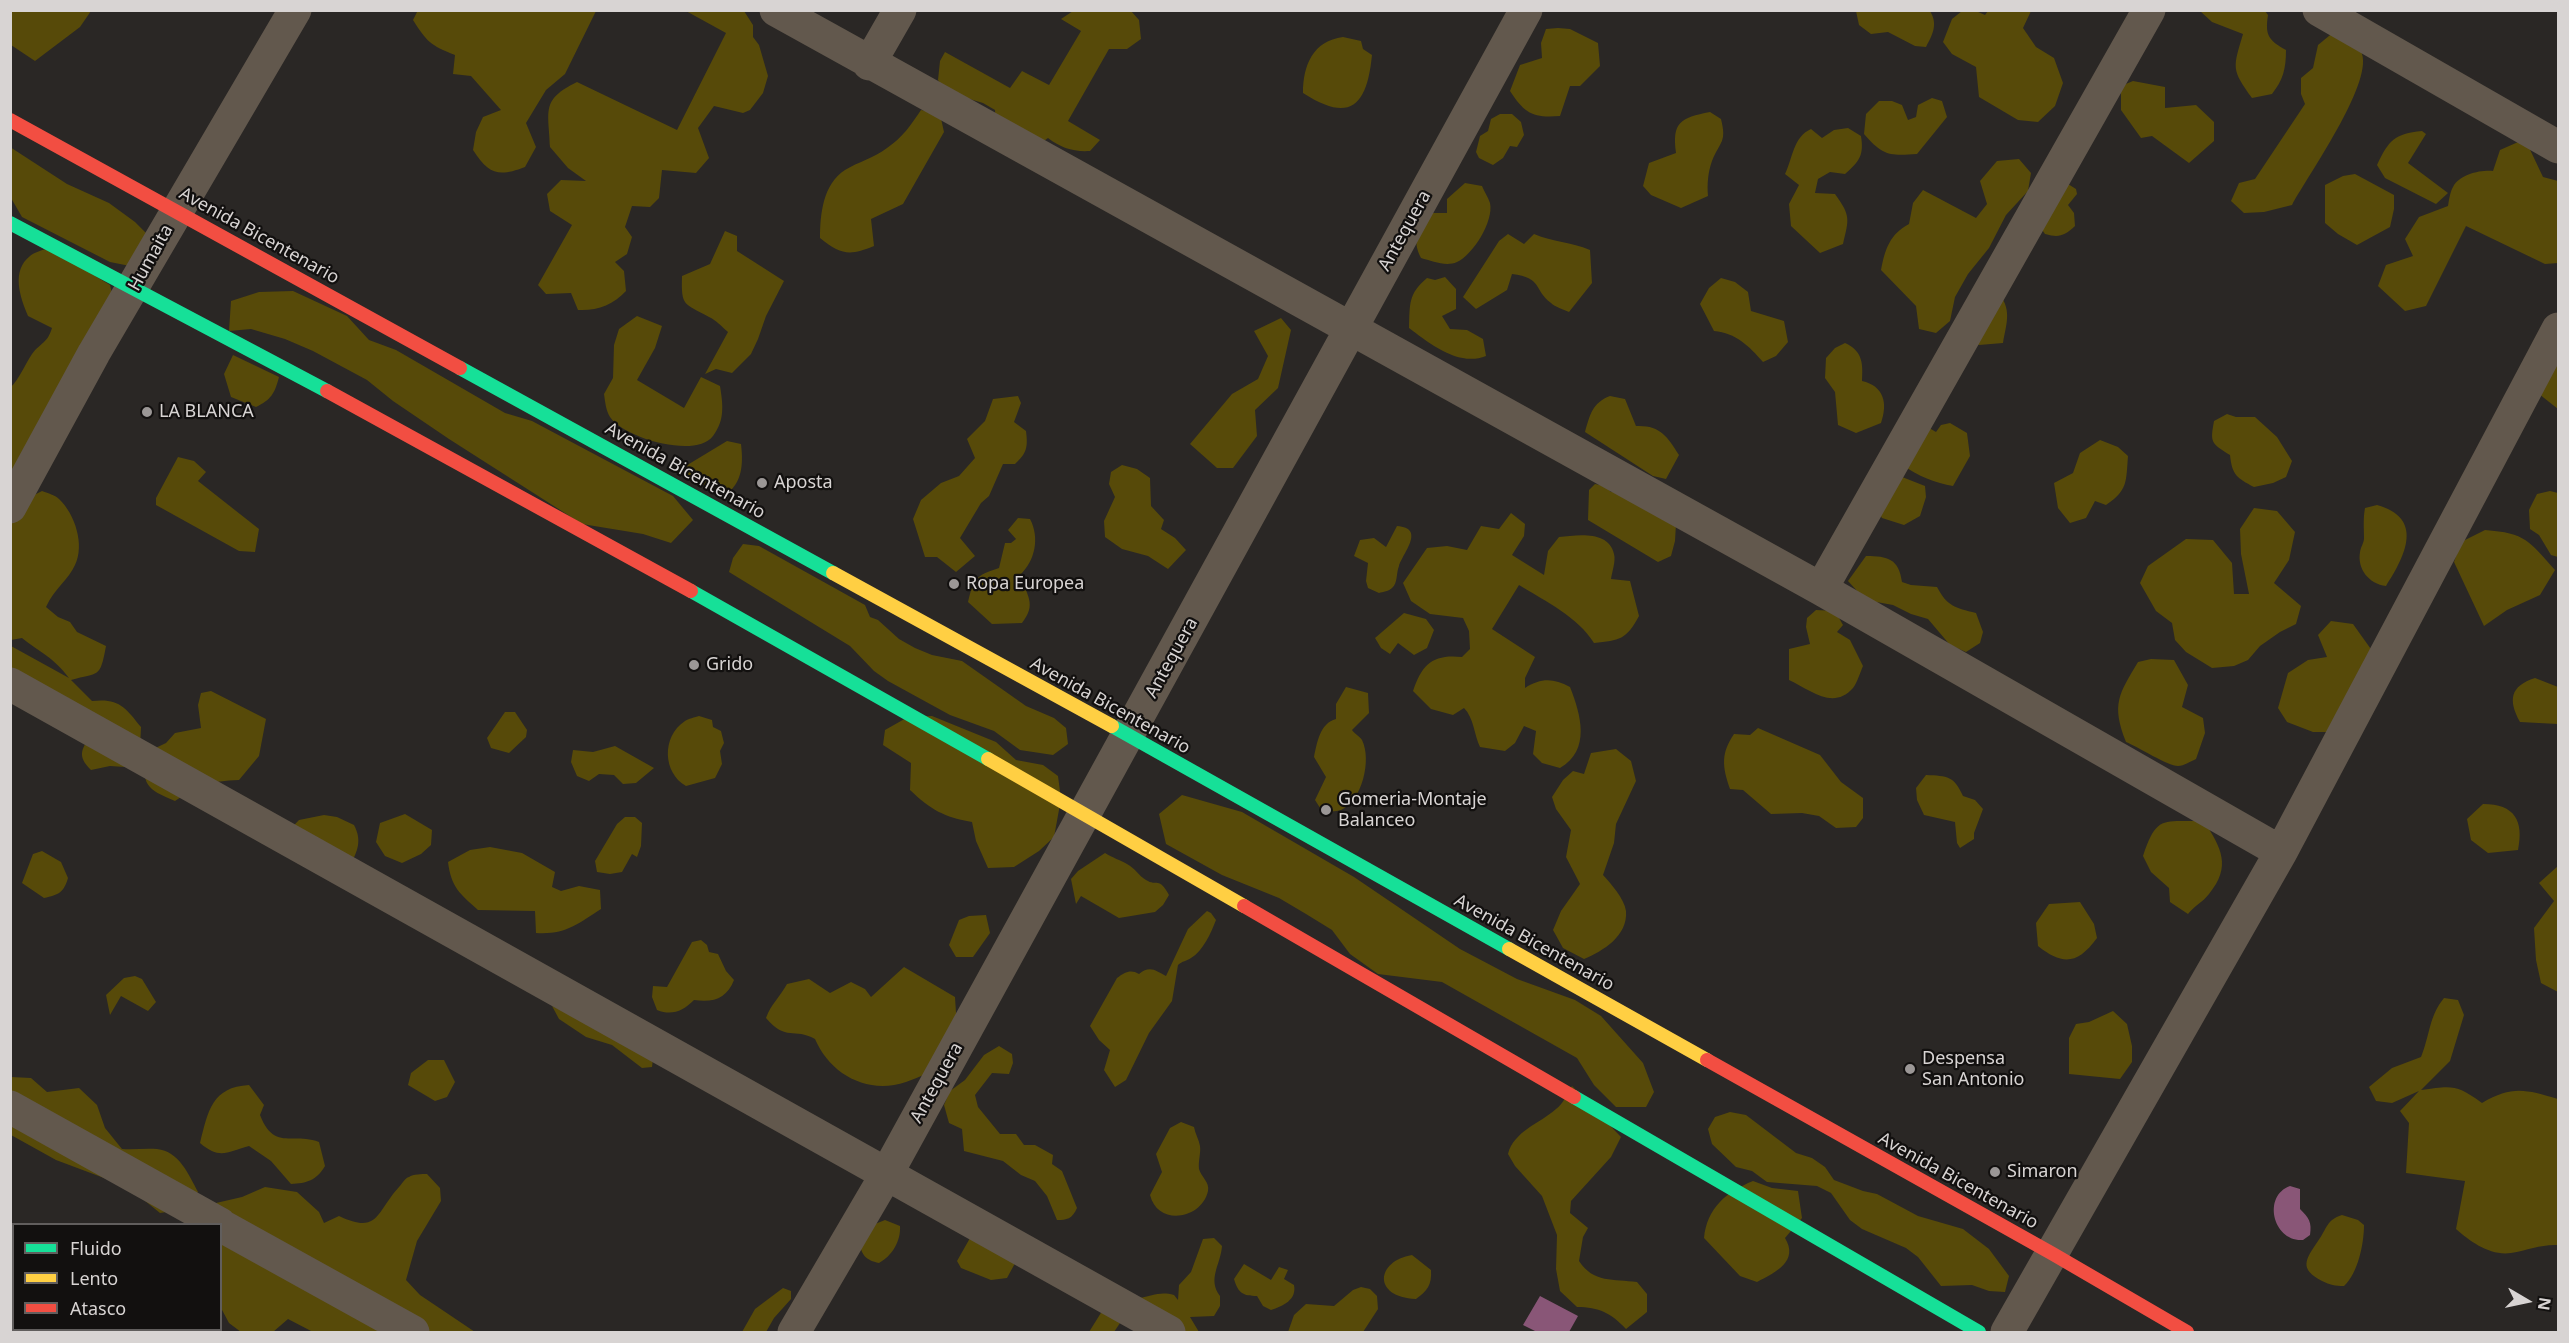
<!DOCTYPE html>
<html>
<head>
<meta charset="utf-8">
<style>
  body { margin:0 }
  #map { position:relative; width:2569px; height:1343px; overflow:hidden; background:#2a2725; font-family:"Noto Sans",sans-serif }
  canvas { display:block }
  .frame { position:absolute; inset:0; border:12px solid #d8d4d3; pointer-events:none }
  .legend { position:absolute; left:12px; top:1223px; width:210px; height:108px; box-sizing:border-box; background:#12100f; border:2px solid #615e5d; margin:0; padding:8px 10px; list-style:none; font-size:18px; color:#d8d4d3 }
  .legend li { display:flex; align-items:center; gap:12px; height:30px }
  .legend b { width:30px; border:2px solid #615e5d }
  .north { position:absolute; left:2497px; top:1271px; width:60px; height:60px; -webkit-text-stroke:4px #12100f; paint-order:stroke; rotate:99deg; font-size:16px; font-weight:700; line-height:24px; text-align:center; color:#d8d4d3 }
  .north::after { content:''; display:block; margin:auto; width:21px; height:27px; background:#d8d4d3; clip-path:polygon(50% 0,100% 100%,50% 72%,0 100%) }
</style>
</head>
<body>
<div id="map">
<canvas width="2569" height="1343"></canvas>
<div class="frame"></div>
<ul class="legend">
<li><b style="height:8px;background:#16e098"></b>Fluido</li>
<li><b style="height:8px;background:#ffcf43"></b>Lento</li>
<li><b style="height:8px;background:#f24e42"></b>Atasco</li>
</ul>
<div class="north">N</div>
</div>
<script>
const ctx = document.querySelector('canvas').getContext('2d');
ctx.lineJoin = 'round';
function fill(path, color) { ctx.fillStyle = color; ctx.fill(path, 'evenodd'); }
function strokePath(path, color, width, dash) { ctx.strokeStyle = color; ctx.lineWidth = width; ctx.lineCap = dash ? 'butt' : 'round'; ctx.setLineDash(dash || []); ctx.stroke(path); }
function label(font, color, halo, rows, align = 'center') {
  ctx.font = font + ' "Noto Sans",sans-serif'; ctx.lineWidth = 4.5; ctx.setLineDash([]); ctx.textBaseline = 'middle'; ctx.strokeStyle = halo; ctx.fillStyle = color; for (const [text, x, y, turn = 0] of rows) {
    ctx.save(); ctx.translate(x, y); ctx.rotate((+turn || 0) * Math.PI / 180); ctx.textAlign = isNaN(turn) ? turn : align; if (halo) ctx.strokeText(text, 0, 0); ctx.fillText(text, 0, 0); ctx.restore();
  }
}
const forest = new Path2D(`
  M418,10L596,11L565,74L546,90L526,123L536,147L525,167C499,177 489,175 473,150L476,132L483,117L501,110L471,76L453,74L455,55C430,45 427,42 413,20Z
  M10,11L11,10L91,11L80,27L35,61L11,45Z
  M686,11H744L753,25V37L759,45L768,76L763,93L750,110L743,113L714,106L698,128L709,158L696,173L662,170L659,198L650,207L632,206L625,227L632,237L627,254L615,262L624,271L626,291C613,305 597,311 578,310L571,293L546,294L538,285L572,225L550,211L547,194L561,180L586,181L568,168L550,147C549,111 540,100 577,82L677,130L726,33Z
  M1073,11H1131L1139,20L1141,39L1127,49H1109L1068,121L1100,140L1090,151C1073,152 1061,148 1048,138L1026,154L996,135L995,110L983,103L946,92L938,80L940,61L945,52L1010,88L1022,71L1049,85L1081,31L1061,19Z
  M1856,11H1930C1938,24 1933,34 1926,47L1915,46L1888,32L1871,34L1859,25Z
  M1962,11H1976L1985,15L1988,11H2031L2023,28L2036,47L2054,58L2063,83L2055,106L2038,122L2018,120L1979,97L1976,67L1952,54L1943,42L1952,19Z
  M2200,11H2265L2268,15C2265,35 2268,40 2286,50C2286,69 2283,80 2272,94L2252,98C2231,69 2233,68 2243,34L2212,22Z
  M1558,28L1570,29L1598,43L1600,66L1580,86H1570L1560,116C1533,118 1525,114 1510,91L1520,65L1542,58L1541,43L1546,29Z
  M2335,31C2347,36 2358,40 2362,54C2372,85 2309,174 2292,205L2264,212L2244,213L2231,201L2239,183L2255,179L2305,104L2301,94V78L2313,68L2318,45Z
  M1343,37L1361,41L1363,49L1372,55C1367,105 1351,124 1303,93C1303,65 1313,41 1343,37Z
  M2133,81L2165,87V108L2196,105L2214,122V141L2189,163L2152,136L2141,138L2121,110V86Z
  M1932,98L1942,101L1947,117L1917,154C1890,156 1883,156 1864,134L1866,114L1879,101H1892L1902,105L1908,120L1916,117L1918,105Z
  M921,110L940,114L944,132L903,204L871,219L874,246C850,256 841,255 820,238C820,214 823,184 845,170C858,162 874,158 887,148C902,138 911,125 921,110Z
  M1710,112L1721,119C1727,143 1720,141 1712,161C1708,172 1707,184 1708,196L1681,208L1651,195L1643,186L1649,163L1676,153C1672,122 1680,118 1710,112Z
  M1500,114H1512L1521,122L1524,135L1517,147L1510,146L1503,158L1493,165L1479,158L1476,152L1480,136L1488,131L1491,119Z
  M1848,128L1861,136C1864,155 1860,161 1845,174L1830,172L1818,179L1815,193L1835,194C1851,216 1849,219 1843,244L1820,253L1791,226L1789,204L1799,185L1785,174C1793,158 1793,137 1811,129L1822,138L1834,130Z
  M2422,131L2426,134L2408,163L2448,193L2436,204L2385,178L2377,165C2389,140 2394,134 2422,131Z
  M2525,139L2543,177L2558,181V263L2545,264L2466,226L2426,306L2405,311L2378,286L2386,265L2413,256L2405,239L2419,217L2448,206C2449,200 2450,192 2453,187C2460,174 2480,170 2493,171L2500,150Z
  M10,147L67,184L109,203L135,222L149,236L140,268L110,262L22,217L11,198Z
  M2019,159L2031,173L2028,191L2006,215L1989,248L1968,274L1955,297L1950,321L1936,333L1919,329L1916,306L1881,270C1885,249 1890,234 1909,224L1913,203L1923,190L1976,218L1987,204L1980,181L1997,161Z
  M2355,174L2394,195V209L2390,227L2357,245L2338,234L2325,223V185L2343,176Z
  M2060,179L2076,189L2077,194L2068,205L2074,213L2075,226C2064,236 2059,238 2045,234L2040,227Z
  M1465,183L1482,186C1484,191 1488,197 1490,203C1494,221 1473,255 1457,262C1446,267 1432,261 1421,258C1412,241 1417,227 1428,213H1447V199Z
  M725,231L737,236V251L784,281L766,316L758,339L751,354L732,373L716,369L705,374L728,332C722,327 716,320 709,317C684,303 681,307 682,276L710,264Z
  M1508,234L1524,244L1534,234C1553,242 1571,242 1590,250L1592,283L1569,312C1563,309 1555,307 1551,303C1533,289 1543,278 1512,274L1507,290L1476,309L1463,297L1499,241Z
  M49,248L110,285L114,302L11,490L10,388C20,378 24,366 32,354C41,342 47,344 52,328L28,316C20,297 11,271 30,256C35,252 43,250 49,248Z
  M1445,277L1456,289V309L1442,316L1450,329L1467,330L1483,339L1486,356C1459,367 1430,344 1409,328C1410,304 1408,294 1427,278L1435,280Z
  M1721,278L1735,282L1748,292L1751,311L1784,321L1788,342L1776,356L1763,362C1749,346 1736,333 1714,331L1700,304L1709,288Z
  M293,291L347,316L369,340L396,350L505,413L532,421L673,496L693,520L671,543L643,534L582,524L449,439L393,401L367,380L313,351L285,339L251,329L229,331L231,301L259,292Z
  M2000,295C2012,311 2006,325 2003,343L1979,345L1969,341Z
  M637,316L662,326L655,348L637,380L684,408L701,377L720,386C723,405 725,420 713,436C696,459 624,438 610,417C606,411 605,401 604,394L613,378L614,345L619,329Z
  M1281,318L1291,330L1278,388L1255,410L1257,436L1233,468H1217L1190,444L1232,394L1258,379L1268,356L1254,331Z
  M1845,343C1863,351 1863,364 1862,381C1884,386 1888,403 1881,423L1856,433L1838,425L1835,392L1825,378L1826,358L1835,348Z
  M233,355L279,377C275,393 271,400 256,407L231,397L224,374Z
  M2558,359V409L2539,394Z
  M1018,396L1021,403L1014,422L1026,431C1028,447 1027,453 1015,464H1003L989,496L981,503L960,538L975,556L956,572L937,557H925L913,519L921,500L941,483L959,476L975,458L967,439L985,421L993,399Z
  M1610,396L1625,399L1636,426C1660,425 1667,436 1679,455L1666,479L1653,476L1585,432C1590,415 1592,403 1610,396Z
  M2227,414L2236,417H2255L2277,437L2292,461L2286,477L2273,483L2254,487C2237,478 2232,475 2230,455C2211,443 2210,443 2214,421Z
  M1950,423L1967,433L1970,456L1953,486C1936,483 1917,476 1903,465L1924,425L1936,432L1941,425Z
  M2100,440L2118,447L2128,456C2126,482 2128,490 2106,505L2095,501L2086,518L2070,523L2058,508L2054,483L2073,473L2080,453Z
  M727,441L741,444C743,461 743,479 730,491C713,488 690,485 684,467Z
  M178,457L194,461L206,472L198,481L259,529L255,552L239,551L156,505V498Z
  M1122,465L1137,469L1150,478L1151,506L1164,520L1161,529L1175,538L1186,550L1168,569L1148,556L1122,549L1105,537L1104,521L1115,497L1109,484L1111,472Z
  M1897,475L1925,486L1926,497L1920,516L1904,525L1882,518L1878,511Z
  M1595,484L1605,486L1611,492H1624L1676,524L1675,541L1671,556L1658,562L1588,520L1589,490Z
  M42,491C47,493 55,495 59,499C75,514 85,545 75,565C69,579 54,589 46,607L58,617L70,622L77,632L106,646C100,679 99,672 71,680L92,701C119,698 125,707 141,727L140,748L125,767L110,766L91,770C79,758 80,752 88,739L11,694V646L69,678C53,657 41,653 22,638L11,640L10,519L24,500Z
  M2550,491L2558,493V557L2551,555L2539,535L2530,529L2529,510L2537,494Z
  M2377,505C2424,518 2406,555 2386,586C2369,584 2357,569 2360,552C2361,546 2364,543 2364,538C2364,527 2363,519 2365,508Z
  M2254,508L2277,511L2295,532L2289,560L2274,583L2301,606L2296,624L2280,632L2260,646L2248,660L2234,666L2212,668L2186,652L2175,640L2172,623L2156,611L2140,583L2148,566L2186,539L2213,540L2232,563L2234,594H2249L2241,554L2240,529Z
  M1511,513L1525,524L1524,536L1512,555L1544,575L1548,551L1559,537C1577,535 1609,530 1614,554C1616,561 1612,572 1611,579L1630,581L1639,616C1626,640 1620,640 1594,643C1578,617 1545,601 1519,585L1492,629L1535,657L1525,678V688C1541,678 1553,678 1570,687C1581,715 1591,750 1560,768L1542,763L1533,754L1536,731L1524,726L1515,743L1505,751L1480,747C1474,735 1474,718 1464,708L1453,715L1431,709L1413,691C1422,664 1433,654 1462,657L1470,649L1469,631L1463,618L1430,614L1411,601L1403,583L1427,548L1447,546L1467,550L1481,526L1499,529Z
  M1018,518L1030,519C1040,538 1035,561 1020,575C1027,596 1037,604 1022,623L992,624L968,602C974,578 975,576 999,568L1005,543H1011L1016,539L1008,530Z
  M1397,526C1426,528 1403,553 1399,566C1396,573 1398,583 1392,588C1389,591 1383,592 1379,593L1368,588L1366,581L1368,563L1354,556L1360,540L1374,538L1386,547Z
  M2485,530C2526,533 2529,541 2555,570L2540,595L2507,610L2484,626L2454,562L2461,542Z
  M743,544L759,546L865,605L870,617L878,620L899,639L915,648L932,655L962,661L1026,706L1054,718L1066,728L1068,744L1053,755L1020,750L994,731L950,715L888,681L874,671L850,646L729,572L733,558Z
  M1866,556C1888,556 1899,559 1902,582L1911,585L1937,587C1947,606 1955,608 1976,613L1983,632L1980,643L1966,652L1950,645L1928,619L1911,614L1893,605L1871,601L1859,593L1848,581Z
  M1816,610L1835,611L1843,625L1837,632L1850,640L1863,666C1860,673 1857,683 1853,688C1833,711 1809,689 1789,680V649L1810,644L1806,627L1807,618Z
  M1404,613L1426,619L1434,630L1427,648L1414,655L1398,643L1390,654L1381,648L1375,638Z
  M2331,621L2353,624L2373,652L2331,732H2313L2287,722L2278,708L2288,673L2308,660L2327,657L2318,635Z
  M2151,659L2174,660L2188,685L2182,707L2203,718L2205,733L2196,759C2191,761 2184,766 2178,766C2168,766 2138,747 2126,742C2111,704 2119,694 2138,662Z
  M2535,678L2558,687V724L2520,722C2508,700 2510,686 2535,678Z
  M1346,687L1368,693L1369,713L1352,730C1354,733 1360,737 1362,740C1372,760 1362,801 1341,810C1336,812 1328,811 1322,811L1315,800L1326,777L1314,757C1317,743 1320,723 1336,719V704Z
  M211,691L266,719L259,756L239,780C211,781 198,785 175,801C146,789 142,785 145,753L166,743L175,733L201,728L198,705L201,693Z
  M505,712H515L527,730L526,737L509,753L491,748L487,738Z
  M699,716L712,720L713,727L721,731L724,743L720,751L722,764L715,778L686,786C663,773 661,737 685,721C688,719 695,717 699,716Z
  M932,716L996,742L1016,760L1043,765L1058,776L1061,799L1054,837L1039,851L1014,867L988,868L976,841L972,822C944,817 931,810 910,790L911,763L883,745L885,730L908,717Z
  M1758,728L1820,755L1841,782L1863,798V818L1856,827L1836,828L1819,816L1802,813L1771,814L1743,790L1730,789C1722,766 1721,753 1734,734L1750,735Z
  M615,746L654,768L636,783L623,784L614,775L599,774L589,781L577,776L571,762L573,750L593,752Z
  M1616,749L1631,761L1636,781L1616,824L1614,843L1603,875C1611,884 1624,898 1626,911C1628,936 1603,951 1584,959L1563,948L1553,930L1561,911L1580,884L1566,857L1571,830L1556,809L1552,797L1563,780L1573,771L1584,774L1591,753Z
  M1926,775C1948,776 1954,776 1963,796L1975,800L1983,809L1974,833V839L1960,848L1957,843L1955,822L1924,815L1917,800L1916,788Z
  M1182,795L1242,812L1354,877L1460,949L1517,979L1575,1000L1601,1016L1643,1063L1654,1092L1646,1107H1616L1594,1085L1577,1058L1442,982L1378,974L1350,954L1332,930L1306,914L1279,898L1222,875L1166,844L1159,814Z
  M2483,804C2515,804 2524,821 2518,850L2488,853L2471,840L2467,819Z
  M405,814L432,830L431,845L421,854L402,863L385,856L376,842L380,823Z
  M324,815L337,817L354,825C362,840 358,851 350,865L283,837L299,820Z
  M625,817H635L642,823L641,846L637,857L632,854L622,872L610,874L597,872L595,861L617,824Z
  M2204,821C2221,848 2232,866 2209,894C2203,902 2194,906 2188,914L2170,902L2169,888L2151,872L2143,856C2157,814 2163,822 2204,821Z
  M490,847L522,853L555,872L552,887L561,891L579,886L600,890L601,909C578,924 565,935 536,933L535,911L478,910C460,894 451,887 448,862L470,850Z
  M42,851L61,862L68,878C64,892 59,895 44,898L22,883L33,854Z
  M1105,853C1113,858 1120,860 1127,864C1135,868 1139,876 1146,880C1157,887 1159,876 1169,895L1163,905L1155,912L1119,918L1081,896L1076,904L1071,879L1078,871Z
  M2558,866V992L2541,983L2536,960L2534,928L2554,901L2539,883Z
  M2080,902L2094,924L2097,938C2078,964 2063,966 2038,946L2036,923L2049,904Z
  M1207,911L1211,913L1216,920C1211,933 1203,951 1191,958C1187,961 1182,961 1178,965L1172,1001L1149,1033L1126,1080L1115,1087L1104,1070L1110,1050L1099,1040L1090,1026L1117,978C1125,972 1131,969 1139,974C1150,965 1156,971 1166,976L1188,929Z
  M986,915L990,933L973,957H956L949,945L959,920L969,916Z
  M701,940L707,945L709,952L718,954L726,971L734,980C727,998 714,1003 694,1000C683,1011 672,1016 657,1010L652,997L653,986L667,987L692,942Z
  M904,967L955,997L958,1044L948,1064C934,1070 920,1077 906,1082C867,1095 830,1074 815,1039C794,1027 786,1042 766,1018C771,1004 780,997 787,984L809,979L830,993L851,982L865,989L871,997Z
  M135,976L142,979L156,1002L148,1011L121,996L110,1015L106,995L124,978Z
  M2444,998L2458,1000L2464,1015L2450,1061L2421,1090C2452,1086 2456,1084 2482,1103C2513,1085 2526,1090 2558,1099V1245C2542,1244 2528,1250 2511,1253C2490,1256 2471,1242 2456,1229L2465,1181L2406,1173L2409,1123L2400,1111L2419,1091L2392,1103L2376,1101L2369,1087L2392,1068L2421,1057C2430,1035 2429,1016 2444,998Z
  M552,1006L654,1051L652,1067L642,1068L612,1045L586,1037L559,1019Z
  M2113,1011L2127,1024L2132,1046V1062L2120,1079L2069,1074V1038L2076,1024L2089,1022Z
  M999,1046L1012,1054L1013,1063L1009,1074L992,1073L975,1095L978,1107L1000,1134H1016L1024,1145H1035L1053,1155L1052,1164L1062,1171L1077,1208C1072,1219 1067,1220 1057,1220L1047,1196L1035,1181L1021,1175L1003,1161L964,1151L962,1129L949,1123L944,1105L950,1091L965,1080L984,1055Z
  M428,1060H444L455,1082L447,1097L435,1101L408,1085L411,1073Z
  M11,1077L31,1078L47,1092L79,1088L97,1105L105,1128L122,1149C134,1150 145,1148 157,1149C179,1151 189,1175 198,1192L180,1210L160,1213L128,1187L56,1160L11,1135Z
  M249,1085L264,1105L260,1115C274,1151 292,1132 319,1142L325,1166C316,1181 307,1183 291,1184L271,1161L249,1146C227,1152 220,1160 200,1143C208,1111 212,1087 249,1085Z
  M1572,1086L1621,1137L1611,1157L1571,1201L1570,1213L1588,1228L1583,1237L1579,1261C1593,1283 1614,1279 1637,1282L1647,1294V1312L1626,1329C1611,1313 1599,1307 1577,1307L1560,1291L1556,1269L1557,1235L1542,1196L1515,1166L1508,1154C1514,1131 1539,1124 1556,1109C1563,1104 1567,1094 1572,1086Z
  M1730,1112L1746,1115L1796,1153L1812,1158L1825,1167L1834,1180L1863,1191L1877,1194L1918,1216L1963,1229L1989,1249L2009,1276L2005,1292L1989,1291L1972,1285L1941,1286L1918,1257L1906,1248L1862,1229L1850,1220L1831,1193L1817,1186L1767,1182L1752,1171L1736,1167L1712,1144L1708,1129L1715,1117Z
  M1181,1122L1194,1127C1195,1133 1199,1140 1200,1146C1201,1153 1198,1161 1199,1169C1201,1177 1210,1182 1208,1191C1202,1219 1158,1227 1150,1195L1162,1172L1156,1154L1170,1128Z
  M427,1174L440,1188L441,1201L417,1241L406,1280L420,1295L475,1332H313L288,1319L273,1332H241L229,1323L221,1308L220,1224L194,1216L216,1203L242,1197L265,1187L297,1192L319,1212L324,1223L339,1216C379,1235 376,1212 399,1187C402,1184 405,1178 409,1177C413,1174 422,1174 427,1174Z
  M1753,1181L1772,1188L1798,1191L1802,1218L1785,1238C1799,1261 1776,1272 1757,1282L1740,1276L1704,1238C1707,1208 1726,1192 1753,1181Z
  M2342,1215L2358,1220L2364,1225C2364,1244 2358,1273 2344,1286C2335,1286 2330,1285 2322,1281C2299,1269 2305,1260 2318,1241C2327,1229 2326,1220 2342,1215Z
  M885,1220L900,1226C901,1241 892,1256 879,1263C866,1260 862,1256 859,1242L875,1224Z
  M1010,1226L1020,1230L1026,1243L1007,1278L991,1280L961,1268L957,1261L974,1231Z
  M1214,1238L1222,1246C1221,1264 1207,1279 1220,1296V1306L1214,1316L1190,1317L1199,1332H1144L1122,1320L1114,1332H1089L1109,1300C1119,1300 1130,1300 1139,1298C1152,1296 1160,1291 1174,1295L1178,1300L1179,1285L1191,1272L1203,1239Z
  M1412,1255L1431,1270C1432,1285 1427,1291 1416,1299C1372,1297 1376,1261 1412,1255Z
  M1244,1264L1271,1280L1279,1267L1288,1270L1284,1279L1294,1285C1297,1300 1283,1306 1271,1310L1263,1306L1257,1296C1243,1296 1238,1293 1234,1279Z
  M1361,1287L1370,1289L1377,1296L1378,1309L1363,1332H1288L1294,1315L1306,1304L1334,1306L1353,1290Z
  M783,1288L791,1291V1299L774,1318L766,1332H742L755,1309Z`);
const water = new Path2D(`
  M2290,1186L2300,1189V1209C2309,1218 2312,1222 2310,1235L2303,1240C2273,1242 2262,1196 2290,1186Z
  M1540,1296L1578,1316L1569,1332H1537L1523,1325Z`);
const street = new Path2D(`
  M776,10L1821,589L2281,852
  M2319,10L2558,147
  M869,64L900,10
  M10,507L94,353L295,10
  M1821,589L2149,10
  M10,684L1169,1332
  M10,1107L220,1224
  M220,1225L413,1332
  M794,1332L886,1175L1526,10
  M2007,1332L2281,852L2558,329`);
const fast = new Path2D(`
  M10,223L327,391
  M460,368L833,573
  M691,591L988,759
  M1112,726L1509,949
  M1574,1097L1979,1332`);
const slow = new Path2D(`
  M833,573L1112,726
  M988,759L1244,906
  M1509,949L1707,1060`);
const jam = new Path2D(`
  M10,120L460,368
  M327,391L691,591
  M1244,906L1574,1097
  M1707,1060L2053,1254L2187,1332`);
const markers = [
  [147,412,6,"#9b9796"],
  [762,483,6,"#9b9796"],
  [954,584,6,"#9b9796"],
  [694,665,6,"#9b9796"],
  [1326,810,6,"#9b9796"],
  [1910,1069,6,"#9b9796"],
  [1995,1172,6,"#9b9796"]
];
const streetNames = [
  ["Antequera",1405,231,-61],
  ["Avenida Bicentenario",259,236,29],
  ["Humaita",151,258,-61],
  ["Avenida Bicentenario",685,471,29],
  ["Antequera",1172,658,-61],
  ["Avenida Bicentenario",1110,706,29],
  ["Avenida Bicentenario",1534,943,29],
  ["Antequera",937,1083,-61],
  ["Avenida Bicentenario",1958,1181,29]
];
const poiNames = [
  ["LA BLANCA",159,412],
  ["Aposta",774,483],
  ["Ropa Europea",966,584],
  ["Grido",706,665],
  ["Gomeria-Montaje",1338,800],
  ["Balanceo",1338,821],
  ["Despensa",1922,1059],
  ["San Antonio",1922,1080],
  ["Simaron",2007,1172]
];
fill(forest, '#574a09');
fill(water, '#895677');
strokePath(street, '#62584d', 33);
strokePath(fast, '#16e098', 14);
strokePath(slow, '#ffcf43', 14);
strokePath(jam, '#f24e42', 14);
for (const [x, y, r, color] of markers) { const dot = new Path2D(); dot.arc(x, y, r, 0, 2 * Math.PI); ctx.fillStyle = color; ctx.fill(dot); strokePath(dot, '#12100f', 2); }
label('18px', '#d8d4d3', '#12100f', streetNames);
label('18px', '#d8d4d3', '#12100f', poiNames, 'left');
</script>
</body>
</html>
